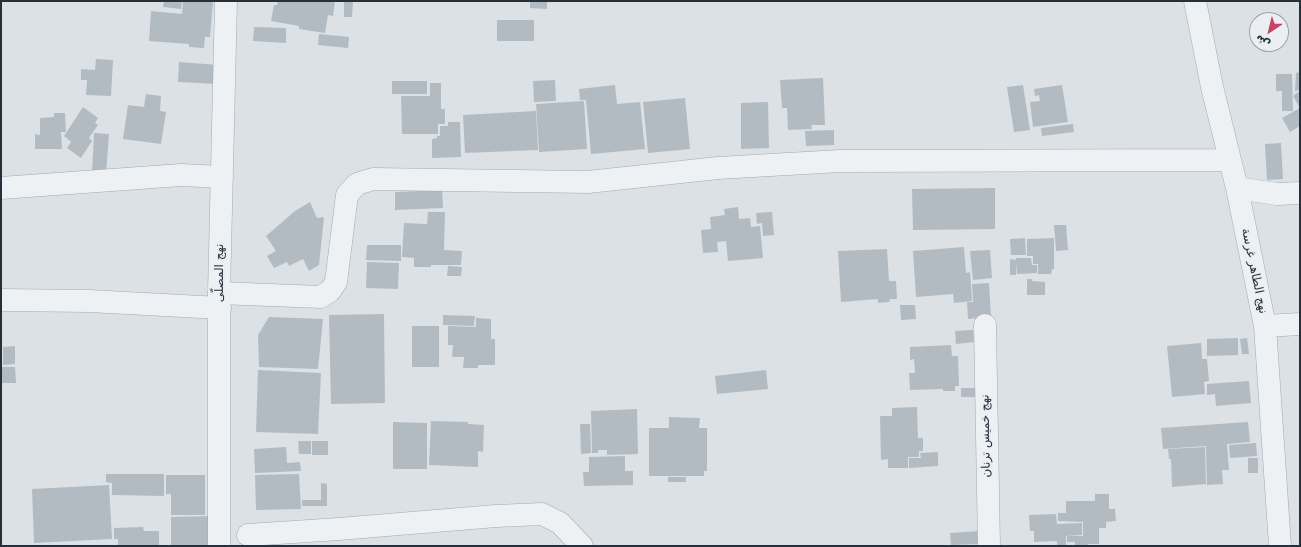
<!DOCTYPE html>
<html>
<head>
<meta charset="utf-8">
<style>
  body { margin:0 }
  #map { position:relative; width:1301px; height:547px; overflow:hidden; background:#dce1e6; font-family:"DejaVu Sans","Noto Naskh Arabic",sans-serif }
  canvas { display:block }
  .frame { position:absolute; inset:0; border:2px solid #26303b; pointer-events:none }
  .north { position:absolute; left:1249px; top:12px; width:40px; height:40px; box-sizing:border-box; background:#ebeff3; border:1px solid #9ca3a9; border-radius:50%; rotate:215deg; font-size:11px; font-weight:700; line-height:16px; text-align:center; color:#26303b }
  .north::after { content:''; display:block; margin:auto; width:14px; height:18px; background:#c94267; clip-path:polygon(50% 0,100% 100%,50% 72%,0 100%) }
</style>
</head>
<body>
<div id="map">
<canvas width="1301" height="547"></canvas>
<div class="frame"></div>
<div class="north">ش</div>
</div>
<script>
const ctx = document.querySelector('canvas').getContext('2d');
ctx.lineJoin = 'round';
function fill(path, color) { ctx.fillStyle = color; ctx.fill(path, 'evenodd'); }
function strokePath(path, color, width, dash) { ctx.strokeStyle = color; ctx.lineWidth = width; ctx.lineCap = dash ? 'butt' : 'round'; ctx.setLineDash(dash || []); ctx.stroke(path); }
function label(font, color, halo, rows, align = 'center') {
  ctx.font = font + ' "DejaVu Sans","Noto Naskh Arabic",sans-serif'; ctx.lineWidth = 4; ctx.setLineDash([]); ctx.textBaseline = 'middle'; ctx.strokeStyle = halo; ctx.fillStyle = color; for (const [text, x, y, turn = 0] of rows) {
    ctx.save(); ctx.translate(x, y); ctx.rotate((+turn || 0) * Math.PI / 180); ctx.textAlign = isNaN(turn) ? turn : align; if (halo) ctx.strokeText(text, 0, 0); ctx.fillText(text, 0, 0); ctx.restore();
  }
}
const building = new Path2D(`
  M164,1H182L181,9L163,7Z
  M183,1H213L210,37H205L204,48L189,47V44L149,41L151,11L182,14Z
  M278,1H335L333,16L328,15L325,33L299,29V26L271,21L274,5H277Z
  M344,1H353L352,17H344Z
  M530,1H547V9L530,8Z
  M497,20H534V41H497Z
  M254,27L286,28V43L253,41Z
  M319,34L349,37L348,48L318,45Z
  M96,59L113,60L111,96L86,95L87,80H81V69L95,70Z
  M179,62L219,65L217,84L178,82Z
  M1300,72V90L1295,91L1296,73Z
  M1276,74H1292L1293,111H1282V91H1276Z
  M823,78L825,125H811L812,129L788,130L787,108H782L780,80Z
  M555,80L556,101L534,102L533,81Z
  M392,81H427V94H392Z
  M430,83H441V109H445V124H438V134H402L401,96H430Z
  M615,85L617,104L640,102L645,149L591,154L586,100H580L579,89Z
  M1023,85L1030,130L1014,132L1007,87Z
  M1062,85L1068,122L1033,127L1030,102L1040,101L1039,95L1035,96L1034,89Z
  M1300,91V126L1290,132L1282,118L1300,108L1293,96Z
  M146,94L161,96L160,111L166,112L161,144L123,139L128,105L144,107Z
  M685,98L690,149L648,153L643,102Z
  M584,101L587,149L539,152L536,104Z
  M768,102L769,148L741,149V103Z
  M83,107L98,118L95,123L98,125L89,138L92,141L81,158L67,148L71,142L64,136Z
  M536,111L538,150L465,153L463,115Z
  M54,113H65L66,132H61L62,149H35V134L40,135V118L54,117Z
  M448,122H460L461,157L432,158V139L437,138V136H440V126H448Z
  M1073,124L1074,132L1042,136L1041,128Z
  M834,130V145L806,146L805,131Z
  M94,133L109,134L106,174L92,173Z
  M1281,143L1283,179L1267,180L1265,144Z
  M995,188V229L913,230L912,189Z
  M442,190L443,208L395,210V192Z
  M310,202L317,218L324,217L319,265L309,271L303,259L289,266L287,262L274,268L267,256L276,251L266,236L295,211Z
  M738,207L739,219L750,218L751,227L760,226L763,258L728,261L726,241L717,242L718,252L703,253L701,230L711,229L710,217L725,215L724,209Z
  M428,212H445L444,250L462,251L461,265H431V267H414V258L402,257L404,223L427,224Z
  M772,212L774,235L763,236L762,223L757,224L756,213Z
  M1054,225H1066L1068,250L1056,251Z
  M1025,238L1026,255H1011L1010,239Z
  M1054,238V269H1052L1051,274H1038V264H1033V256H1027V239Z
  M367,245H401V261L366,260Z
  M964,247L966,273L970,272L972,301L954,303L953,294L916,297L913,251Z
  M887,249L889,281H896L897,299H890L889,302L878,303V299L841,302L838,251Z
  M990,250L992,278L973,280L970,251Z
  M1016,258H1031L1032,265H1037V273L1017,274L1016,263V275H1010V259L1016,260Z
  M367,262L399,263L398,289L366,288Z
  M448,266L462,267L461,276H447Z
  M1027,279H1032V281L1045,282V295H1027Z
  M989,283L991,317L968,319L967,302H973L972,284Z
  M900,305H915L916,319L901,320Z
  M384,314L385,403L331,404L329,315Z
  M443,315L475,316L474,326L443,325Z
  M269,317L323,319L318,369L259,367L258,335Z
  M476,318L491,319V339H495V365H478V368H463L464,357H452L453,345H448V326L476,327Z
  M412,326H439V367H412Z
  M973,330L974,342L956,344L955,331Z
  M1238,338V355L1207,356V339Z
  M1247,338L1249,354H1242L1240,339Z
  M1201,343L1202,359H1207L1209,381L1204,382L1205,394L1172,397L1167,346Z
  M951,345L952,356H958L959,386H955V391H943V389L910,390L909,373H915L914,359L910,360V347Z
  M15,346V364L3,365V347Z
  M1,367H15L16,383H1Z
  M258,370L321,373L318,434L256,432Z
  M766,370L768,389L717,394L715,376Z
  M1249,381L1251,403L1216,406L1215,394L1207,395V384Z
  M961,388H977V397H961Z
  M917,407L918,438H923V451H919V457H908V468H888V459L881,460L880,416H892V408Z
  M637,409L638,454L607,455V450H598V453H592L591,411Z
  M669,417L700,418L699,428H707V471H704V476H649V428H669Z
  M431,421L468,422V424L484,425L483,452L478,451V467L429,465Z
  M393,422L427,423V469H393Z
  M1248,422L1250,442L1227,444L1229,470H1222L1223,484L1207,485L1206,446L1163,449L1161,428Z
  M580,424H590L591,453L581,454Z
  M298,441H311V454H299Z
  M312,441H328V455H312Z
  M1256,443L1257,456L1230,458L1229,445Z
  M286,447L287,463L300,462L301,471L255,473L254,449Z
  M1205,447L1206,484L1172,487L1171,459H1169L1168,449Z
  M938,452V466L909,468V458H921L920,453Z
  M625,456V471H633V485L584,486L583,472H589V457Z
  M1248,458H1258V473H1248Z
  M106,474H164V496L112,495V483L106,482Z
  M299,474L301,509L256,510L255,475Z
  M166,475H205V515H171V494H166Z
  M668,477H686V482H668Z
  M321,483L327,484V506H302V500H321Z
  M109,485L112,539L34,543L32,489Z
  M1095,494H1109V509H1115L1116,521L1106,522V528H1099V544H1088V546H1075V542H1067V536H1083V522L1058,521V513H1066V501H1095Z
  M1056,514L1057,524L1082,523V535L1066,536V545H1057V541L1034,542V531H1030L1029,515Z
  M214,516L213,546H171V517Z
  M143,527L144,531H159V546H118V539H114V528Z
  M979,531L980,544L951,545L950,533Z`);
const minor = new Path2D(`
  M1195,1L1212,87L1237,188L1265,326L1280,546
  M1,188L181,175L222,177
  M1237,188L1277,194L1300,193
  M219,293L321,297L330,291L336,282L347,195L357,184L373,179L588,182L718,168L840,161L1230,160
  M1,300L89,301L220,308
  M985,325L989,546
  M1265,326L1300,324
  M248,535L339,529L496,516L542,514L560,523L582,546
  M219,546V293L226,1`);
const streetNames = [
  ["نهج الطاهر غرسة",1254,271,78],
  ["نهج المصلّى",220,273,-90],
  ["نهج خميس ترنان",986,436,-91]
];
fill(building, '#b3bbc2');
strokePath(minor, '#a2a8af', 23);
strokePath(minor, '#eef1f4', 22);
label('12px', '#26303b', '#ebeff3', streetNames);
</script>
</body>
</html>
